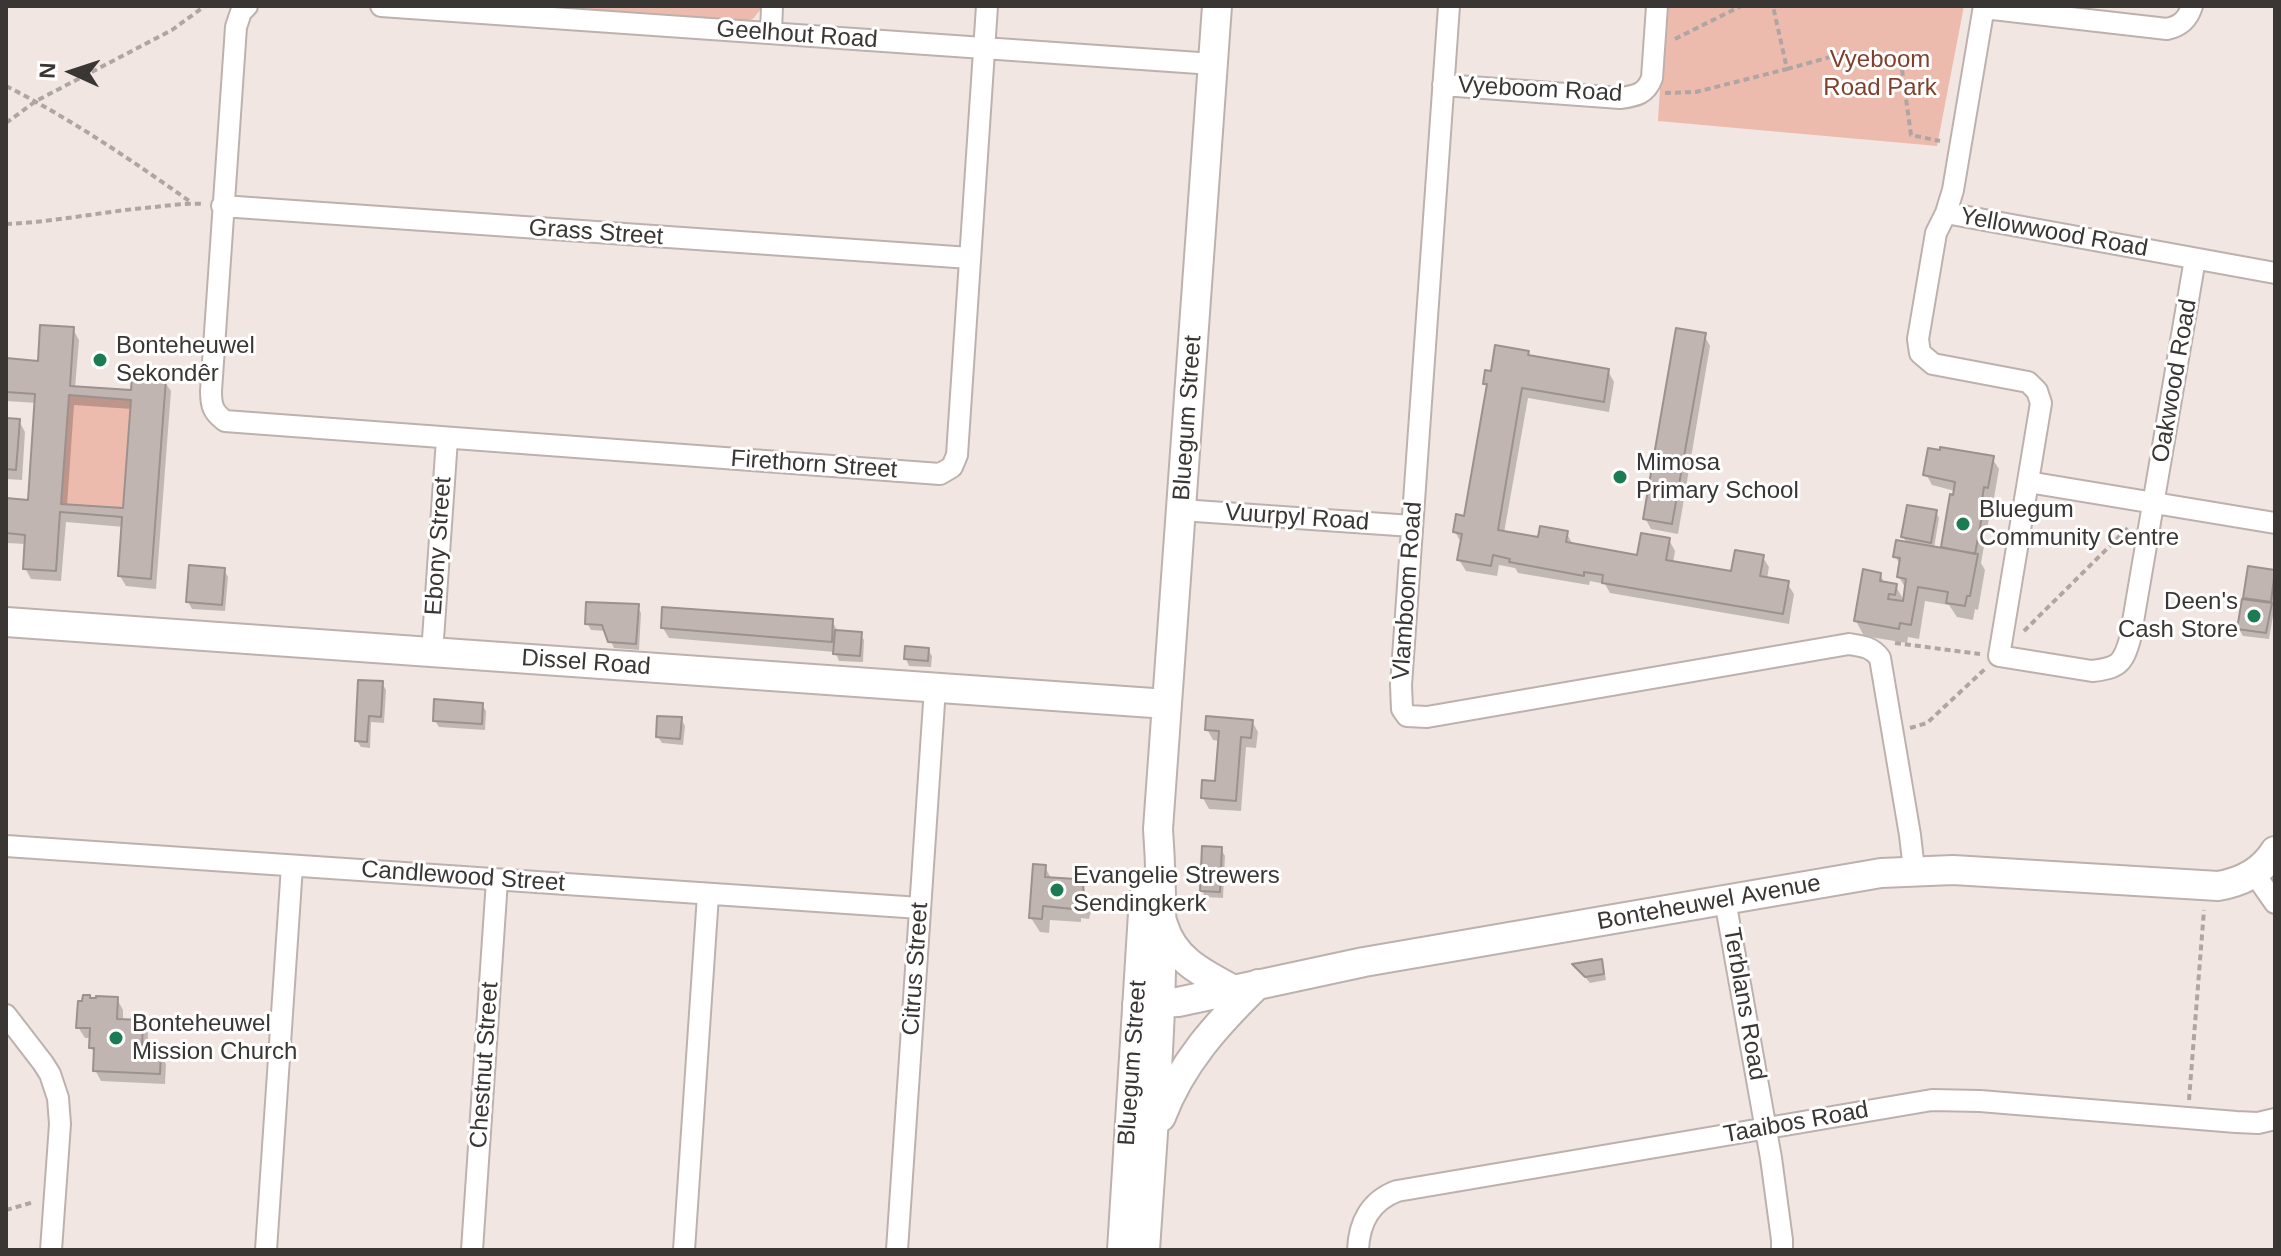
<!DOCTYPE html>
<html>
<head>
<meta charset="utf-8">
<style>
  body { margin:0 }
  #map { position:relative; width:2281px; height:1256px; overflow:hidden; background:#f2e6e2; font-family:Arial,sans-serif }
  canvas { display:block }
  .frame { position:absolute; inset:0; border:8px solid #3a3634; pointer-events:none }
  .north { position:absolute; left:32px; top:32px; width:80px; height:80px; -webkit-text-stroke:6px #fff; paint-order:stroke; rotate:273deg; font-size:22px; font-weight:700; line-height:32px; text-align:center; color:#3a3634 }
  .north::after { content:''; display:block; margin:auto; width:28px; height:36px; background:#3a3634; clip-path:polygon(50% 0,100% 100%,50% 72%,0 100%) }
</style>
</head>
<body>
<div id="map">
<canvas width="2281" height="1256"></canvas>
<div class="frame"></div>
<div class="north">N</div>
</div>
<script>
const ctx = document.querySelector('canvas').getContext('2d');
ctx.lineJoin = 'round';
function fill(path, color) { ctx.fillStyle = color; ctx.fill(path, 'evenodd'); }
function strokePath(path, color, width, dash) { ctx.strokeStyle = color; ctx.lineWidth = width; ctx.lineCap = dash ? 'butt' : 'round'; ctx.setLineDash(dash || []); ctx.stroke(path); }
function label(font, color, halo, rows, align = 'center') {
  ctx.font = font + ' Arial,sans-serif'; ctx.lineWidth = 6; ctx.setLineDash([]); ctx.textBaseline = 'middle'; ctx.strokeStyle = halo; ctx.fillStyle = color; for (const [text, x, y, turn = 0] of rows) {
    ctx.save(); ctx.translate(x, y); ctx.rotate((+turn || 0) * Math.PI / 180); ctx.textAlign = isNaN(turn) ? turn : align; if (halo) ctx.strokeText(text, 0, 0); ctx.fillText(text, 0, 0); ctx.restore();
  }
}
const green = new Path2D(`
  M477,6H763L754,18L746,22Z
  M1665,6H1964L1937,146L1658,121Z
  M69,395L131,400L123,508L61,504Z`);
const shadow = new Path2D(`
  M73,329L79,340L75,388L133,393L164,381L171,391L156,589L126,586L120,576L124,527L66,522L61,581L31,579L25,568L26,544L6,543V500L30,502L37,403L6,401V360L40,363ZM74,405L132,409L125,510L67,506Z
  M1704,335L1710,346L1678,534L1651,529L1645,518Z
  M1528,353L1531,358L1608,371L1614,382L1609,412L1528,398L1504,533L1540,540L1566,532L1572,543L1638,557L1669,540L1675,551L1673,563L1733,573L1762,556L1769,567L1767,579L1787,583L1794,594L1789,624L1610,593L1605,584L1590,581L1589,585L1518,573L1515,568L1499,565L1497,576L1466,571L1459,560L1462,544L1455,532L1466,518L1488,389L1485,383L1492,373Z
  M6,420L19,421L25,432L22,480L6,479Z
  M1992,458L1999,469L1994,498L1990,497L1988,509L1990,513L1981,563L1985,570L1978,610L1975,609L1973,620L1957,617L1949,605L1925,601L1919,639L1908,637L1907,643L1864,636L1856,621L1880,574L1885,584L1895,585L1905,602L1906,589L1899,577L1901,566L1895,556L1907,543L1903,537L1936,512L1939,518L1934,548L1945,550L1944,547L1955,491L1932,485L1926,474Z
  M2250,569L2275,572V604L2269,639L2243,636L2239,629Z
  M224,570L228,577L225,611L192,609L188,602Z
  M637,606L641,613L639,650L614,648L606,631L591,630L587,623Z
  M832,621L838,632L860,634L864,640L863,662L839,661L835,652L669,638L663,628Z
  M928,650L932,656L931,667L909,666L906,659Z
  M382,683L386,690L384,723L371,722L370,748L361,747L357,741Z
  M482,705L486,711L485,730L439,727L435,721Z
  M681,719L685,726L683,745L662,743L658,737Z
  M1252,721L1258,732L1256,748L1246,747L1241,811L1209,809L1203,798L1217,784L1220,741L1213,740L1207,729Z
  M1221,849L1225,856L1223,898L1205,897L1202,890Z
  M1045,867L1052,880L1074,881L1077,886H1082L1090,901L1091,911L1089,919L1081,918V922L1050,920L1049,933L1040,932L1031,918Z
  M1601,961L1604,968L1606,980L1590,983L1575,965Z
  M117,999L123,1010V1021L142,1022L148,1033L147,1053H160L166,1064L165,1084L101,1081L95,1070L96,1056L91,1048V1038H85L78,1027L90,1000Z`);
const building = new Path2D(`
  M40,325L74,327L70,386L131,390L132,377L166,379L151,579L118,576L122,517L60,512L56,571L23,569L25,535L6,533V498L28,500L35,394L6,392V358L38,361ZM69,395L131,400L123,508L61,504Z
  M1676,328L1706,333L1672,524L1643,519Z
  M1495,345L1529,351L1528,355L1609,369L1604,402L1522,388L1498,530L1538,537L1540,526L1568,531L1566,542L1637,555L1641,533L1670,538L1666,560L1731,571L1735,550L1764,555L1760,576L1789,581L1783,614L1602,583L1603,575L1584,572V576L1509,562L1510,559L1493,555L1491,566L1457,560L1462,534L1453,532L1456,514L1464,516L1487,384H1483L1485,370L1491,371Z
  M6,418L20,419L16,470L6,469Z
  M1940,447L1994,456L1988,488L1984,487L1982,500H1985L1975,554L1941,547L1950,494L1953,495L1955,482L1923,475L1928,448L1940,450Z
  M1907,505L1937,510L1931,543L1901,537Z
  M1896,540L1978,554L1970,596H1967L1965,606L1946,603L1948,592L1918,587L1911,625L1900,623L1899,629L1854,621L1863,569L1881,573L1880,581L1897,584L1895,595L1889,594L1888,599L1903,601L1906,579L1897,577L1900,558L1893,557Z
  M189,565L225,568L222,605L186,602Z
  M2248,566L2275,570L2271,602L2243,598Z
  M2242,599L2272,603L2266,633L2237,629Z
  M586,602L639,604L636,644L608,642L602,625L585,624Z
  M662,607L833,619L832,642L661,628Z
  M835,630L862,632L860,656L833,654Z
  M905,646L929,648L928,661L904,659Z
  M358,680L383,681L381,717L369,716L367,742L355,741Z
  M434,699L483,703L482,724L433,721Z
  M657,716L682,717L680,739L656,737Z
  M1206,716L1253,720L1251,738L1241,737L1236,801L1201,798L1202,780L1215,781L1219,731L1205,730Z
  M1202,846L1222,847L1220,892L1200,891Z
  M1033,864L1046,865L1045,877L1076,879L1075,884H1083L1084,895L1082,905L1074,904L1073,909L1043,906L1042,919L1029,918Z
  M1602,959L1604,974L1585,977L1572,964Z
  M83,995H90V998H96V996L118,997L117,1019L143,1020L142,1050L161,1051L160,1074L93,1071L94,1048H89L90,1028H76L78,1001H82Z`);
const path = new Path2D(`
  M1675,39L1741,6
  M1787,69L1841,54L1900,55L1911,135L1940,141
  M6,86C71,119 133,161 192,203
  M1665,93L1696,92L1787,69L1773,6
  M6,123L36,101L172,30L205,6
  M6,224C56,222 105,211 155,207C171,205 188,203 204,204
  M2024,631L2129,527
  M1895,643L1980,654
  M1910,728L1927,723L1986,668
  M2189,1100L2204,910
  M6,1210L34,1202`);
const street = new Path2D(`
  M247,6L241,12L236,27L211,391C211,406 213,412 225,421L940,474L952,467L957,455L987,6
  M381,6L1213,64
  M1449,6L1401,685L1402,709L1407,716L1427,717L1849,644C1862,646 1872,647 1880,658L1910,835L1914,870
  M1984,6L1953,190L1946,213L2275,273
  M1984,8L2167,29C2181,26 2188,19 2192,6
  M771,33L772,6
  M1443,85L1620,98C1636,96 1646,94 1652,78L1657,6
  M222,206L970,258
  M1946,213L1936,233L1918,339L1920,353L1933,364L2028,382L2037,391L2041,403L1999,656L2092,671C2118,668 2123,664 2130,639L2195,259
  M2028,482L2275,523
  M1181,510L1412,526
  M432,653L447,439
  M6,846L920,908
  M2254,873L2275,903
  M1725,900L1771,1158L1782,1240V1250
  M6,1015L43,1063L50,1074L58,1098L60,1124L51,1250
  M266,1250L292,866
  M472,1250L497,880
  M684,1250L708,895
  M897,1250L935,688
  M1358,1250C1359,1223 1370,1201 1397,1191L1932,1100L1980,1101L2236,1122L2258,1123L2275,1119`);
const secondary = new Path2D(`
  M6,622L1167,704
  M1163,924C1173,959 1202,973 1232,989
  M1137,1004L1178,1002L1364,962L1881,873L1953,870L2218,886C2242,882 2262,872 2275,851
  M1161,1117C1181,1063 1218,1023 1258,984
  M1122,1250L1144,897
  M1145,1250C1154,1110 1168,970 1158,829L1217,6`);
const markers = [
  [100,360,8,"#1b7b52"],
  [1620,477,8,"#1b7b52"],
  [1963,524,8,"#1b7b52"],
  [2254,616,8,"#1b7b52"],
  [1057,890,8,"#1b7b52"],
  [116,1038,8,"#1b7b52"]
];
const streetNames = [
  ["Geelhout Road",797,35,4],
  ["Vyeboom Road",1540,90,3],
  ["Grass Street",596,233,4],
  ["Yellowwood Road",2054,233,10],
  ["Oakwood Road",2175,381,-80],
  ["Bluegum Street",1188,418,-86],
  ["Firethorn Street",814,465,4],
  ["Vuurpyl Road",1297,518,4],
  ["Ebony Street",439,546,-86],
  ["Vlamboom Road",1408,591,-86],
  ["Dissel Road",586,663,4],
  ["Candlewood Street",463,877,4],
  ["Bonteheuwel Avenue",1709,903,-10],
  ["Citrus Street",916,969,-86],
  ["Terblans Road",1744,1004,80],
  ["Bluegum Street",1133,1063,-86],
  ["Chestnut Street",485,1065,-86],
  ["Taaibos Road",1796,1123,-10]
];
const parkNames = [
  ["Vyeboom",1880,60],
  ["Road Park",1880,88]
];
const poiNames = [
  ["Bonteheuwel",116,346],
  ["Sekondêr",116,374],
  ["Mimosa",1636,463],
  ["Primary School",1636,491],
  ["Bluegum",1979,510],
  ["Community Centre",1979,538],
  ["Deen's",2238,602,"right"],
  ["Cash Store",2238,630,"right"],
  ["Evangelie Strewers",1073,876],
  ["Sendingkerk",1073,904],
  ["Bonteheuwel",132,1024],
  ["Mission Church",132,1052]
];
fill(green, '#edbbad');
fill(shadow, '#0003');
fill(building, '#c1b5b2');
strokePath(building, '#9c918e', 2);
strokePath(street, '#bdb1ae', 24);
strokePath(secondary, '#bdb1ae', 32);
strokePath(path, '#afa6a3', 4, [6, 4]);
strokePath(street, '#fff', 20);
strokePath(secondary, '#fff', 28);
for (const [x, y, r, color] of markers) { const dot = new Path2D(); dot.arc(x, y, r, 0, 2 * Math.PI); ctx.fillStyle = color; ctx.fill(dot); strokePath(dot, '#fff', 3); }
label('24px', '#3a3634', '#fff', streetNames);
label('24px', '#813f2c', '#fff', parkNames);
label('24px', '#3a3634', '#fff', poiNames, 'left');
</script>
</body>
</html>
